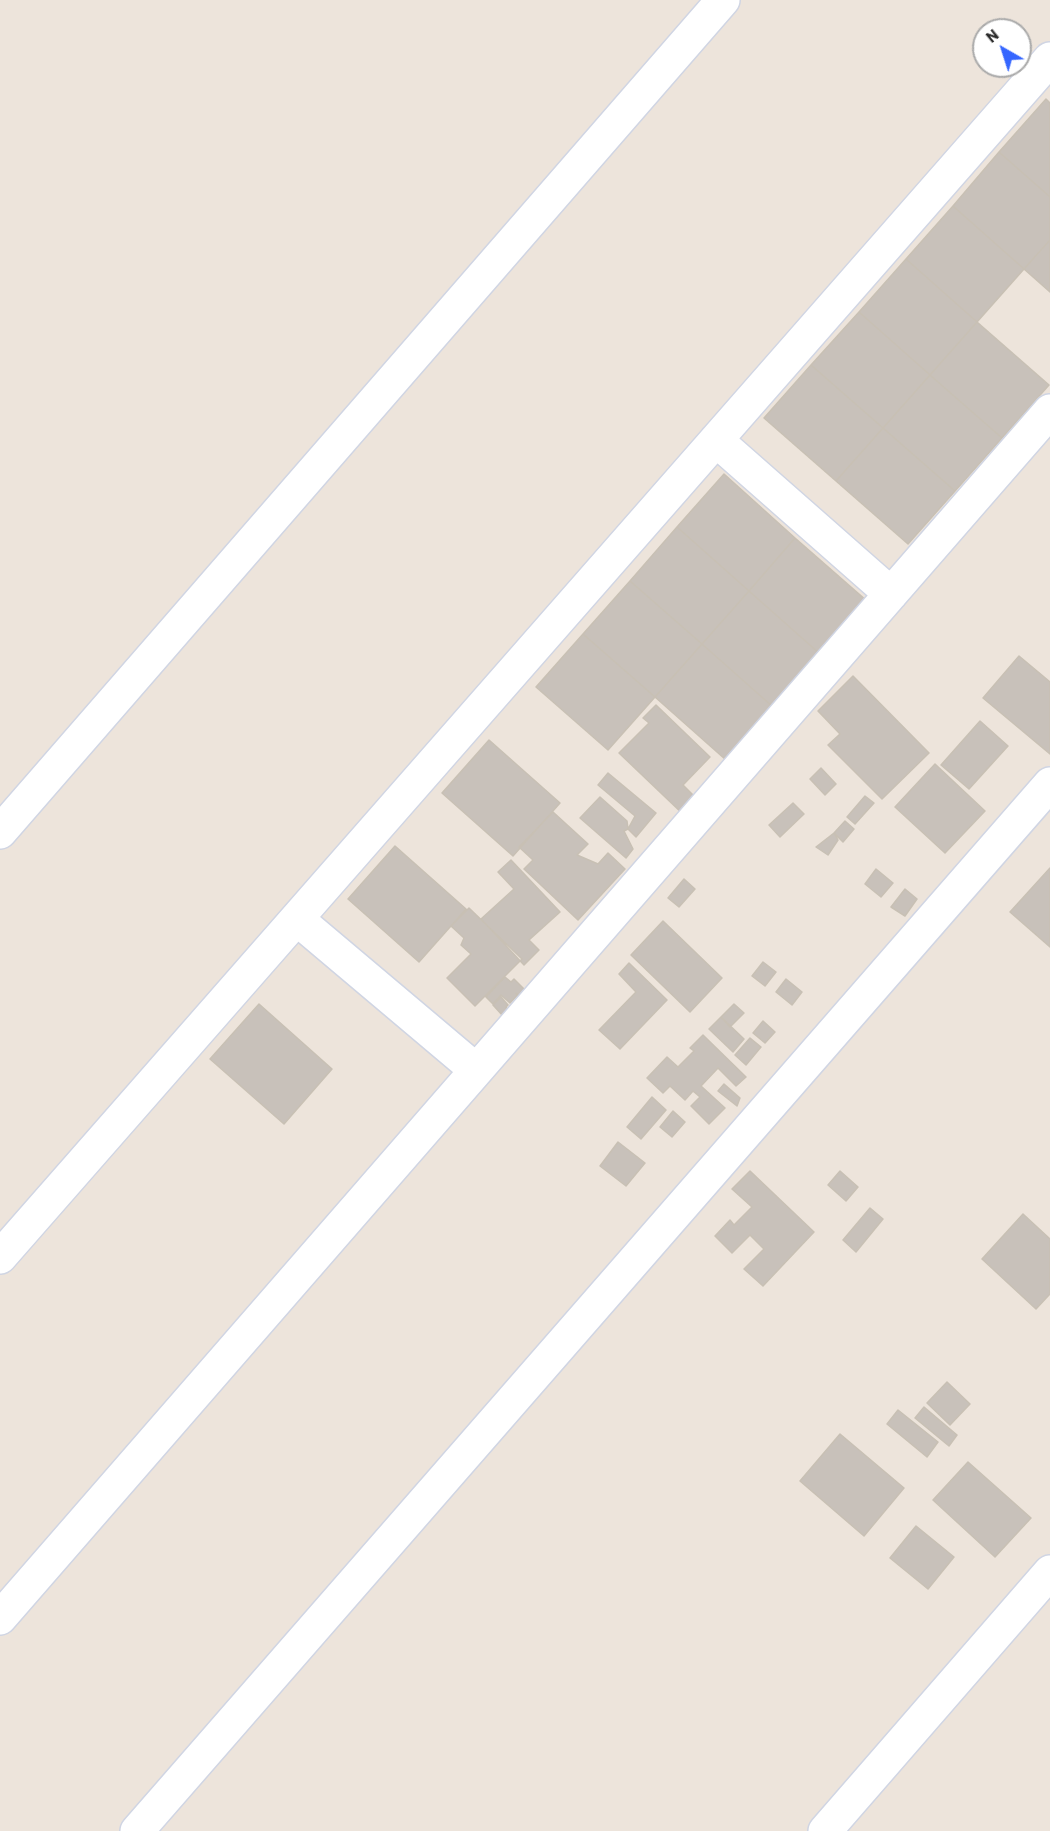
<!DOCTYPE html>
<html>
<head>
<meta charset="utf-8">
<style>
  body { margin:0 }
  #map { position:relative; width:1050px; height:1831px; overflow:hidden; background:#ede4db; font-family:Barlow,sans-serif }
  canvas { display:block }
  .north { position:absolute; left:972px; top:18px; width:60px; height:60px; box-sizing:border-box; background:#fff; border:2px solid #aaa; border-radius:50%; rotate:321deg; font-size:16px; font-weight:700; line-height:24px; text-align:center; color:#2a2a2a }
  .north::after { content:''; display:block; margin:auto; width:21px; height:27px; background:#3566ff; clip-path:polygon(50% 0,100% 100%,50% 72%,0 100%) }
</style>
</head>
<body>
<div id="map">
<canvas width="1050" height="1831"></canvas>
<div class="north">N</div>
</div>
<script>
const ctx = document.querySelector('canvas').getContext('2d');
ctx.lineJoin = 'round';
function fill(path, color) { ctx.fillStyle = color; ctx.fill(path, 'evenodd'); }
function strokePath(path, color, width, dash) { ctx.strokeStyle = color; ctx.lineWidth = width; ctx.lineCap = dash ? 'butt' : 'round'; ctx.setLineDash(dash || []); ctx.stroke(path); }
const building = new Path2D(`
  M1046,99L1050,103V197L999,152Z
  M999,152L1050,197V240L1024,269L953,206Z
  M953,206L1024,269L977,322L906,259Z
  M1050,240V292L1024,269Z
  M906,259L977,322L930,375L859,312Z
  M859,312L930,375L883,428L811,365Z
  M977,322L1049,385L1002,438L930,375Z
  M811,365L883,428L836,481L764,418Z
  M930,375L1002,438L955,491L883,428Z
  M883,428L955,491L908,544L836,481Z
  M724,474L795,538L749,591L677,527Z
  M677,527L749,591L702,644L630,581Z
  M795,538L867,601L820,654L749,591Z
  M630,581L702,644L655,697L583,634Z
  M749,591L820,654L773,707L702,644Z
  M583,634L655,697L608,750L536,687Z
  M702,644L773,707L726,760L655,697Z
  M1019,656L1050,682V754L983,698Z
  M853,676L929,753L882,799L828,745L840,734L818,711Z
  M656,705L710,757L683,785L699,801L685,816L619,753L649,723L643,718Z
  M980,721L1008,746L969,789L941,765Z
  M489,740L560,803L513,856L442,793Z
  M935,764L985,811L945,853L895,807Z
  M821,768L836,784L825,795L810,779Z
  M608,773L656,813L636,837L628,829L635,816L598,785Z
  M865,796L874,803L855,824L847,817Z
  M600,797L627,821L628,829L624,831L633,849L626,858L580,818Z
  M793,803L804,814L780,837L769,825Z
  M553,812L588,844L577,855L598,864L608,853L625,869L578,920L524,869L533,860L519,847Z
  M845,821L854,829L843,842L834,833Z
  M834,833L838,840L828,855L816,847Z
  M395,846L466,909L419,962L348,899Z
  M511,860L560,912L529,940L539,950L524,965L481,919L514,889L498,872Z
  M1050,868V947L1010,912Z
  M876,869L893,883L881,897L865,884Z
  M684,879L695,889L679,907L668,898Z
  M905,889L917,899L905,916L891,907Z
  M469,908L522,959L475,1006L447,978L471,954L461,945L464,938L451,926Z
  M663,921L722,978L690,1012L631,955Z
  M763,962L776,972L765,986L752,976Z
  M629,963L667,1000L620,1049L599,1030L636,992L619,974Z
  M505,977L511,982L514,979L526,991L520,997L516,993L517,996L510,1003L501,995L493,1004L486,997Z
  M786,979L802,992L792,1005L776,992Z
  M501,997L508,1005L506,1007L508,1011L503,1016L493,1005Z
  M259,1004L332,1069L284,1124L210,1059Z
  M734,1004L744,1013L730,1027L721,1017Z
  M721,1017L744,1039L733,1052L709,1029Z
  M763,1021L775,1032L765,1043L753,1033Z
  M703,1035L746,1077L736,1086L718,1068L701,1086L725,1108L709,1124L691,1106L700,1097L693,1091L685,1100L670,1086L663,1093L647,1078L667,1057L678,1067L694,1051L690,1048Z
  M750,1038L761,1047L746,1065L735,1055Z
  M724,1084L740,1098L737,1106L718,1091Z
  M652,1097L666,1110L641,1139L627,1127Z
  M673,1111L685,1122L672,1137L660,1127Z
  M618,1142L645,1163L626,1186L600,1166Z
  M750,1171L814,1232L763,1286L744,1269L764,1249L750,1235L732,1253L715,1236L730,1220L734,1225L752,1207L732,1189Z
  M840,1171L858,1187L846,1201L828,1185Z
  M870,1208L883,1219L856,1252L843,1240Z
  M1023,1214L1050,1239V1294L1036,1309L982,1259Z
  M947,1382L970,1404L950,1425L927,1403Z
  M924,1407L957,1435L949,1446L915,1418Z
  M898,1410L938,1442L927,1457L887,1424Z
  M840,1434L904,1488L864,1536L800,1481Z
  M968,1462L1031,1518L995,1557L933,1500Z
  M916,1526L954,1557L928,1589L890,1558Z`);
const minor = new Path2D(`
  M716,440L891,594
  M0,832L723,0
  M297,919L476,1070
  M0,1257L1050,59
  M0,1618L1050,411
  M137,1831L1050,784
  M825,1831L1050,1572`);
fill(building, '#c8c1ba');
strokePath(building, '#c8c0b4', 1.5);
strokePath(minor, '#d0d5e3', 36);
strokePath(minor, '#fff', 33);
</script>
</body>
</html>
